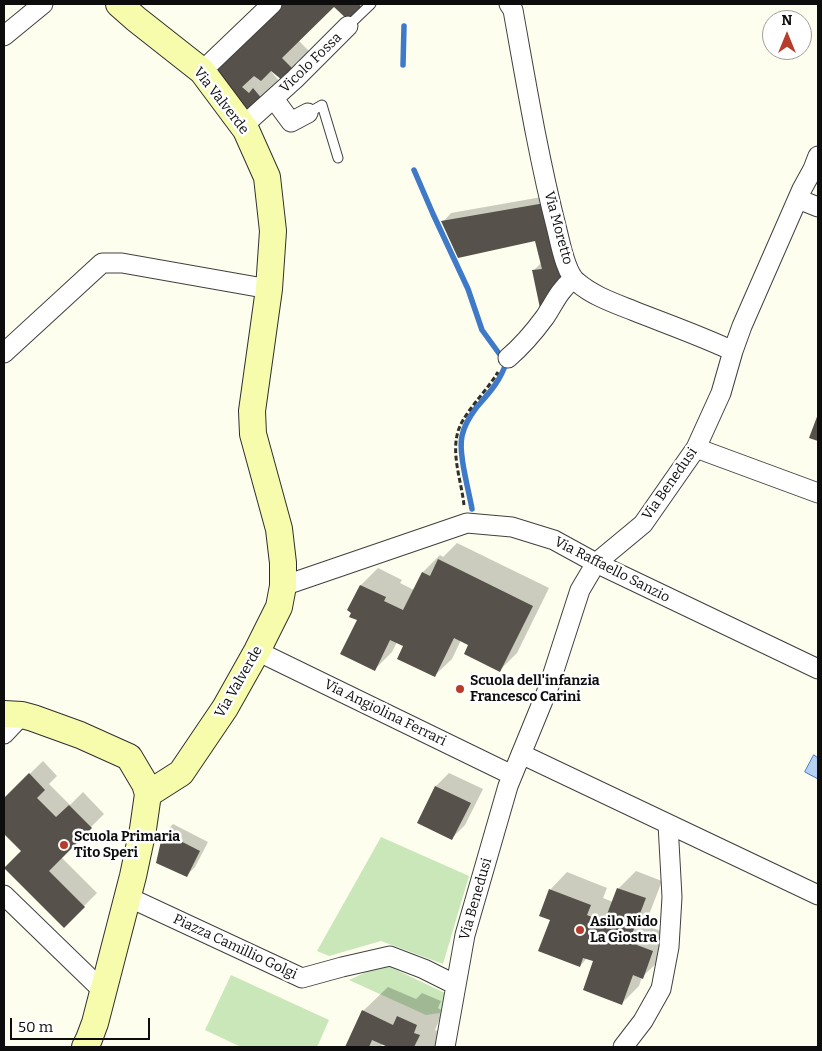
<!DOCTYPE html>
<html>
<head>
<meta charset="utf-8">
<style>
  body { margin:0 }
  #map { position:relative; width:822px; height:1051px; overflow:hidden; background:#fefeee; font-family:Bitter,serif }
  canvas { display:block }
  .frame { position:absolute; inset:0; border:5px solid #0d0d0d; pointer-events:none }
  .north { position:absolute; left:762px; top:10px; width:50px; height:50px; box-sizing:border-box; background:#fff; border:1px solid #9e9e9e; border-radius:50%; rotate:0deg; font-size:14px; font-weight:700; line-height:20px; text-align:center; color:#0d0d0d }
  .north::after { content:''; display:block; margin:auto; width:18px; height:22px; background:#b83c2b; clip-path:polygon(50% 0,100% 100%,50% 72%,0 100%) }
  .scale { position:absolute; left:10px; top:1018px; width:140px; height:22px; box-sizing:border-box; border:2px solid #0d0d0d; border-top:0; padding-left:6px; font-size:15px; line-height:18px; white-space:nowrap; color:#0d0d0d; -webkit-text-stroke:4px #fff; paint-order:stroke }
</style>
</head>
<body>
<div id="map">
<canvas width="822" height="1051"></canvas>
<div class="frame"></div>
<div class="north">N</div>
<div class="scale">50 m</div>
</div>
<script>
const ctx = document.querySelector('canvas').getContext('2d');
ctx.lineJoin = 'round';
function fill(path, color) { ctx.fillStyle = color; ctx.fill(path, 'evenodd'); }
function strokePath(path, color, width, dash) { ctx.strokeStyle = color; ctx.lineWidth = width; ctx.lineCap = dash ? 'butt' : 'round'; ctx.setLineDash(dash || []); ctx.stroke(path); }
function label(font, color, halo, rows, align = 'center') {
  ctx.font = font + ' Bitter,serif'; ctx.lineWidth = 5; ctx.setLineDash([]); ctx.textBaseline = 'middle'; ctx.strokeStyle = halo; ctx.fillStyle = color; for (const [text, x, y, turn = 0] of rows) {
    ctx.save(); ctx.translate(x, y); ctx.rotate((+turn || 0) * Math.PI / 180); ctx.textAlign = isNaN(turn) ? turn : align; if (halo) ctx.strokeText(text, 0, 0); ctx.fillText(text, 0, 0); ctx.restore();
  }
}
const green = new Path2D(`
  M381,837L469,876L443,964L381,941L329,956L317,951Z
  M384,964L445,993L440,1013L426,1015L349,980Z
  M231,975L329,1020L317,1047H241L205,1030Z`);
const water = new Path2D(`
  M814,755L818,758V779L805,772Z`);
const shadow = new Path2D(`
  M280,4H365L349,19L334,5L298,40L313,55L287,82L269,69L280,82L244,114L210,72Z
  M553,195L541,310L533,271L542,262L537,241L443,222L451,213Z
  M457,543L549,588L517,653L500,670L470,645L461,640L452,659L434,676L405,646L397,642L392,652L375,669L358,619L353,612L349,610L361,585L378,568L402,580L400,583L414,590L423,572L440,555L443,557Z
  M43,761L57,776L49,784L70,805L83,792L104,814L61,857L97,893L64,926L23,851L4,832V799Z
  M449,773L483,789L465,825L452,838L418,822L436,786Z
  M173,824L208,842L195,867L186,876L165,833Z
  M636,871L662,881L645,925L669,934L660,960L642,977L639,986L622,1003L595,961L587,958L580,966L551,920L550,890L567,872L607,888L603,898L613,902L619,888Z
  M388,987L416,999L422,993L441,1001L438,1008L443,1011L435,1030L443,1034L437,1047H391L383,1044L381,1047H347L363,1011Z`);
const stream = new Path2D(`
  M403,65L404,26
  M414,170L433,214L468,289L482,330L506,363C500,382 488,394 476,408C470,416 464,426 462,436C458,453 469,491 472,509`);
const building = new Path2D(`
  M278,4H359L362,8L349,21L334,7L282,58L297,73L287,84L271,71L261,81L254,76L242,87L249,93L253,88L263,100L244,116L209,72Z
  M545,203L563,282L541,313L532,270L542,269L535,241L458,258L441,221Z
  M818,414V441L809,438Z
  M438,559L533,606L500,672L464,654L468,645L454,638L435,677L397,659L403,646L390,640L375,671L340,654L357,620L349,617L351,613L347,610L360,585L386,597L384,601L403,610L422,572L430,576Z
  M29,773L45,790L37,798L56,817L69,805L92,828L49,871L85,907L64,928L4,868L21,851L4,834V798Z
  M435,786L471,803L452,840L417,823Z
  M163,832L200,851L187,877L156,863Z
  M617,888L646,898L629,942L653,951L643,979L633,975L622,1005L583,990L593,961L583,958L580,967L538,951L550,920L539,916L549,889L591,905L587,915L604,922Z
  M362,1010L393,1025L397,1016L417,1025L414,1033L420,1035L414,1047H388L372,1040L369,1047H345Z`);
const path = new Path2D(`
  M464,505C461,478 448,447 462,422C472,404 488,389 498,372`);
const lane = new Path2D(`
  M348,26L371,4
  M308,113L322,105L338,158`);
const street = new Path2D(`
  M509,4L513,10C526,82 538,155 556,226C560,241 565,273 577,282C593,296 614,303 634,311C667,324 701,336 733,351
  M4,36L43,4
  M202,71L272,4
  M274,99L291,122L308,113
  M243,126L295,79L348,26
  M798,199L818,207
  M4,353L102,263H122L269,289
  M508,358C522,346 534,332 545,317C555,302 558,292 573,279
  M696,448L818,493
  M283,586L467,523L512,527L554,540L596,563L818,669
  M257,651L512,775
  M4,734L22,715
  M521,754L818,895
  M4,895L103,991
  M128,897L302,978L342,967L390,956L424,969L456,985
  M445,1047L465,935L508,786L549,686L580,590L596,563L643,524L696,448L721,393L733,351L742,326L802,189L813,169L818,156
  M623,1047L643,1021L661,989L669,947L672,897L668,824`);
const secondary = new Path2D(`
  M119,4L136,19L202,71L246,130L267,177L273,231L269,289L252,411L253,434L279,529L283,563V586L279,607L257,651L225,708L181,773L148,794
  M4,714L22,715L33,718L80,735L129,757L145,784L148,794L143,829L133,876L95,1023L89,1039L85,1047`);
const markers = [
  [460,689,5,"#b83c2b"],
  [64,845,5,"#b83c2b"],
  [580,930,5,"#b83c2b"]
];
const streetNames = [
  ["Vicolo Fossa",311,63,-44],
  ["Via Valverde",221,101,52],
  ["Via Moretto",558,228,75],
  ["Via Benedusi",670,484,-55],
  ["Via Raffaello Sanzio",612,570,27],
  ["Via Valverde",239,682,-60],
  ["Via Angiolina Ferrari",385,713,26],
  ["Via Benedusi",476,899,-74],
  ["Piazza Camillio Golgi",235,947,25]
];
const poiNames = [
  ["Scuola dell'infanzia",470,681],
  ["Francesco Carini",470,697],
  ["Scuola Primaria",74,837],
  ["Tito Speri",74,853],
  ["Asilo Nido",590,922],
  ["La Giostra",590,938]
];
fill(green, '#c9e7b9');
fill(water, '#b5d2f4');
strokePath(water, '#3f7ac8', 1);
fill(shadow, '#0003');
strokePath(stream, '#3f7ac8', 5.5);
fill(building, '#56514a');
strokePath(lane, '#404040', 11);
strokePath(street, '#404040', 21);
strokePath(secondary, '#2f2f2f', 28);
strokePath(path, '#2f2f2f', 3, [5, 2.5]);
strokePath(lane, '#fff', 9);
strokePath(street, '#fff', 19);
strokePath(secondary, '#f7fcac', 26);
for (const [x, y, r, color] of markers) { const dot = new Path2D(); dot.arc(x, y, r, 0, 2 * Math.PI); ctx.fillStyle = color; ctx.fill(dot); strokePath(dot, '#fff', 2); }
label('14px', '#0d0d0d', '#fff', streetNames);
label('bold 14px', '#0d0d0d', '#fff', poiNames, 'left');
</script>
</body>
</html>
